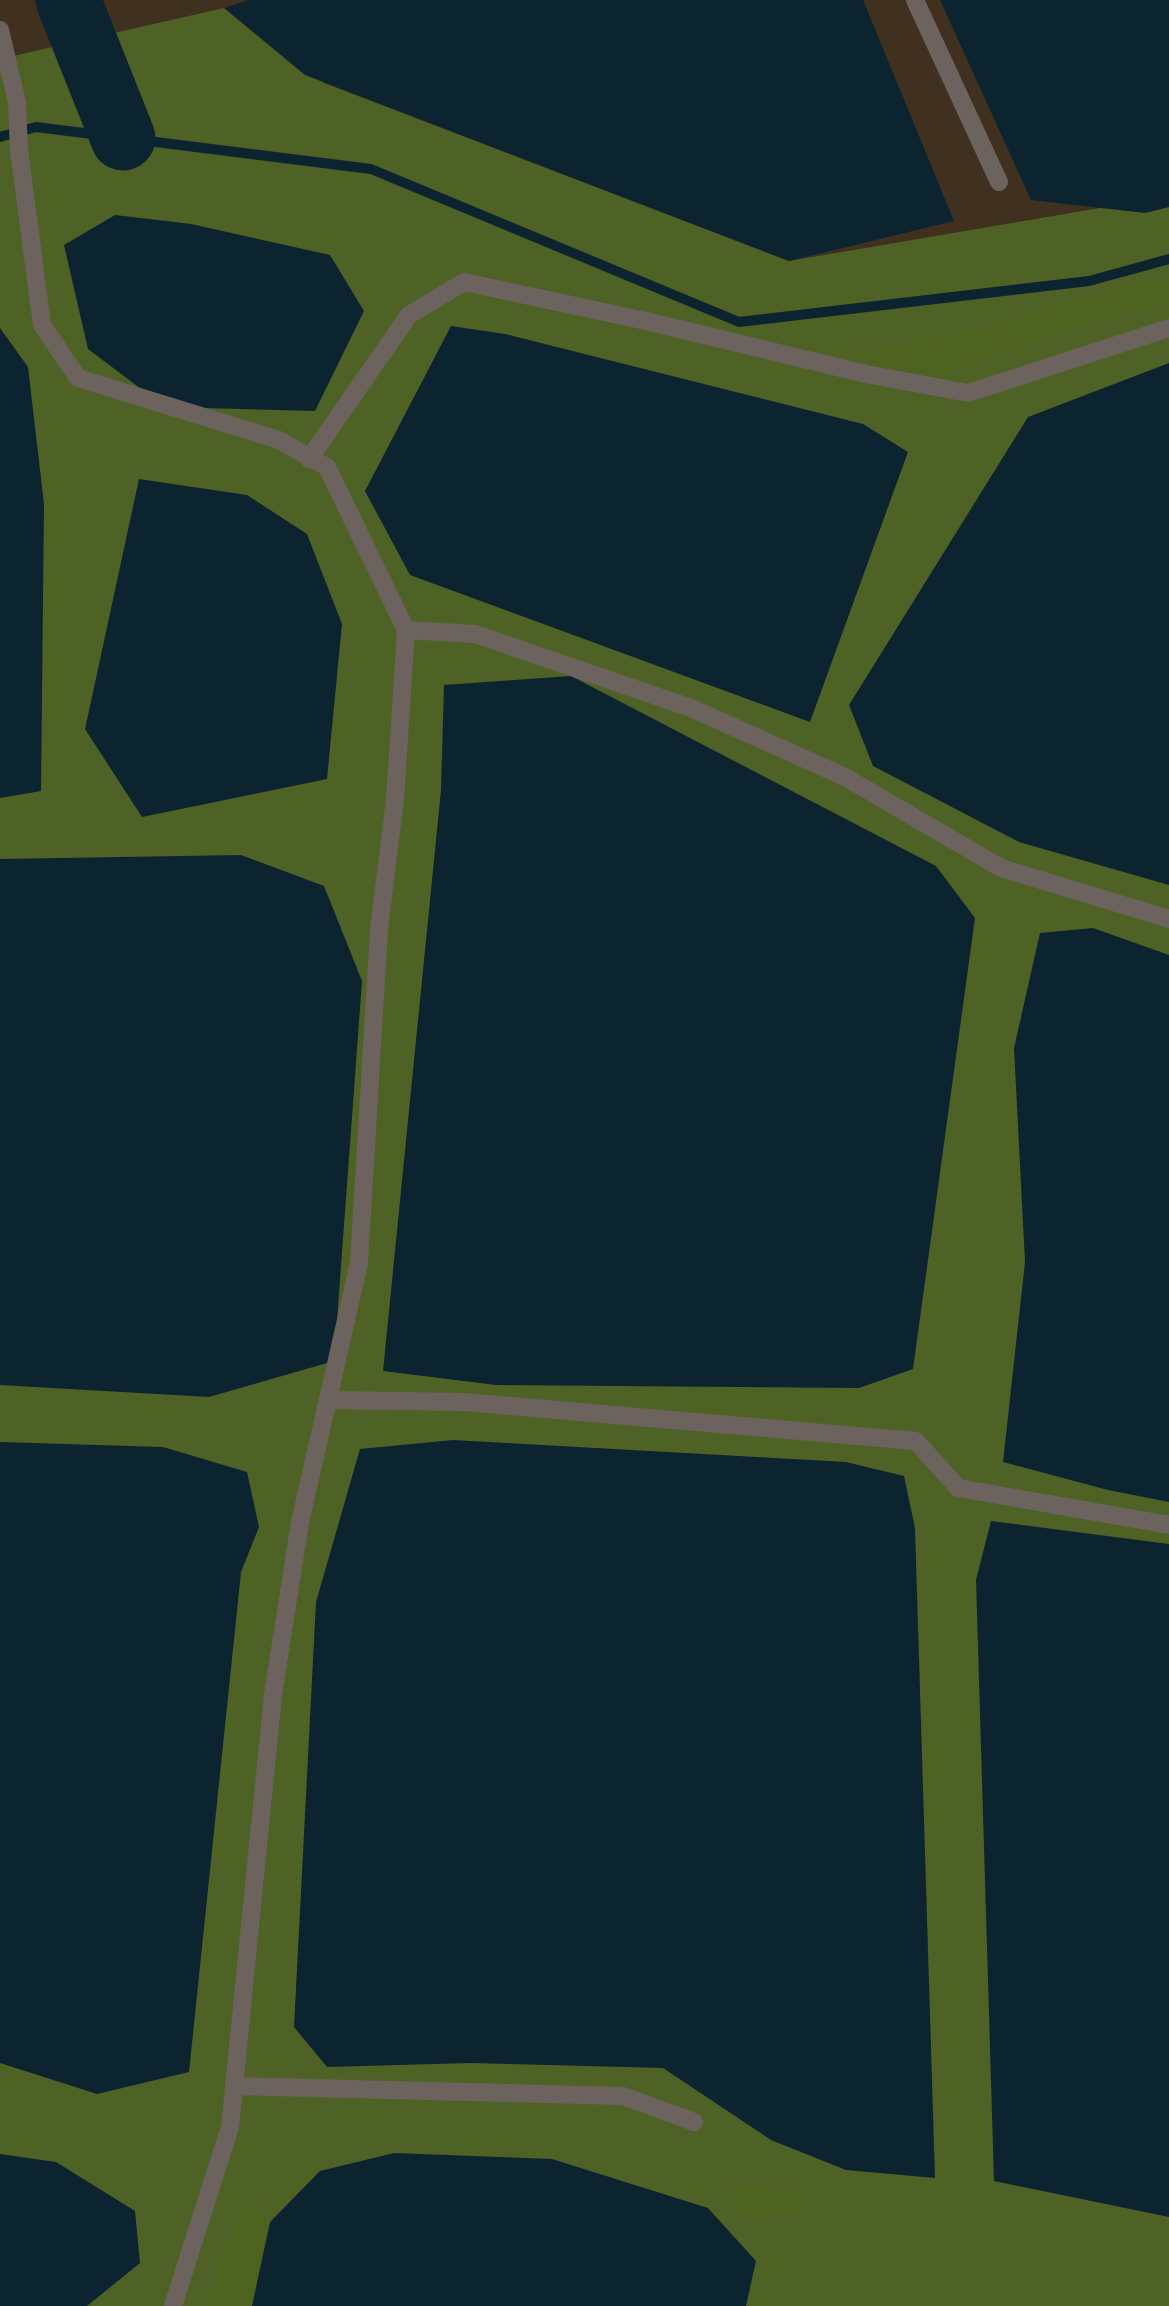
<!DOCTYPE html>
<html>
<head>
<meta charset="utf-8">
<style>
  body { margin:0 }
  canvas { display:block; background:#3f3020 }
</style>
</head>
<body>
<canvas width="1169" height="2306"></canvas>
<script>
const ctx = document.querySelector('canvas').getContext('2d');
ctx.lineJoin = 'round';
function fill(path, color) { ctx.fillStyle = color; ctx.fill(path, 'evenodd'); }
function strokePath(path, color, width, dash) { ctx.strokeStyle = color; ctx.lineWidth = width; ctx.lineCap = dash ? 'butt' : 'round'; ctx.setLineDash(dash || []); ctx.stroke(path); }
const green = new Path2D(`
  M224,8L324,83L789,261L1100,208L1169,193V2306H0V59Z`);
const forest = new Path2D(`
  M1169,276V302L1060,332L938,377L841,353L970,330L1110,290Z
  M735,2180L801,2193V2213L765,2220L731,2212Z
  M258,2190L285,2291L279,2306H209L223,2245Z`);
const water = new Path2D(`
  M249,0H863L954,221L789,261L305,75L224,8Z
  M940,0H1169V207L1145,213L1031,200Z
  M115,215L191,224L330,255L364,311L315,411L165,407L88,349L64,245Z
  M451,326L505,334L863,424L908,452L810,722L410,575L365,491Z
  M0,328L28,367L44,504L41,791L0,798Z
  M1169,363V885L1019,842L873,766L849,705L1028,417Z
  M139,479L247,495L307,534L342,624L327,779L142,817L85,729Z
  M571,676L936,866L975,918L913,1369L859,1388L496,1385L383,1371L441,790L444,685Z
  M241,855L324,886L362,981L334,1361L209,1397L0,1385V859Z
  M1093,928L1169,955V1502L1108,1490L1003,1462L1025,1262L1014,1048L1040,933Z
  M453,1440L846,1462L904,1476L915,1528L935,2178L846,2170L771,2140L663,2068L471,2063L327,2067L294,2027L316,1602L360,1449Z
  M0,1442L163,1447L247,1472L259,1527L241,1572L189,2072L97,2094L0,2063Z
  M991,1521L1169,1544V2217L994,2181L976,1580Z
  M394,2153L552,2159L708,2208L756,2261L746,2306H252L270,2222L320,2171Z
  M0,2154L56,2162L135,2211L140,2263L87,2306H0Z`);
const stream = new Path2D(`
  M0,137L36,127L371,169L739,322L1089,281L1169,259`);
const river = new Path2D(`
  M68,0L123,138`);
const service = new Path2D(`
  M915,0L999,182
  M0,30L17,102L19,150L42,325L78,378L279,440L327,467L406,630L395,799L379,929L359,1263L300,1522L273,1695L230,2127L173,2306
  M309,459L409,315L464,282L646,321L866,374L968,393L1169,328
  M406,630L475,634L691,708L845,777L1001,868L1169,919
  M329,1400L464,1402L916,1441L958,1488L1169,1525
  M234,2086L623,2096L694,2122`);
fill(green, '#4f6225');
fill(forest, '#4e6220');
fill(water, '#0c2430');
strokePath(stream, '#0c2430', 10);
strokePath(river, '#0c2430', 65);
strokePath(service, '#6d635e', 18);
</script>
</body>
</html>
